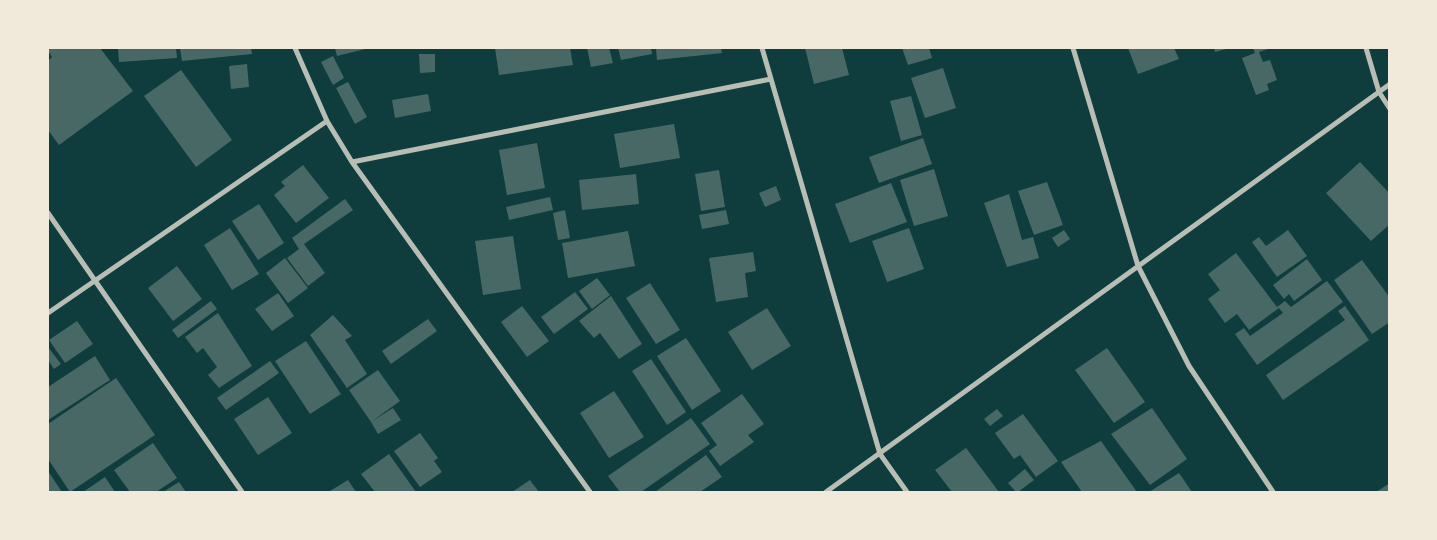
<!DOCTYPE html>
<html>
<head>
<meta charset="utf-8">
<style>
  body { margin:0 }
  #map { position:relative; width:1437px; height:540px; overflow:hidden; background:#0f3d3e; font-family:"Work Sans",sans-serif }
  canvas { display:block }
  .frame { position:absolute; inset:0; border:49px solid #f1e9da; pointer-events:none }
</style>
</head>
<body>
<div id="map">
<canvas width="1437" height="540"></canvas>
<div class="frame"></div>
</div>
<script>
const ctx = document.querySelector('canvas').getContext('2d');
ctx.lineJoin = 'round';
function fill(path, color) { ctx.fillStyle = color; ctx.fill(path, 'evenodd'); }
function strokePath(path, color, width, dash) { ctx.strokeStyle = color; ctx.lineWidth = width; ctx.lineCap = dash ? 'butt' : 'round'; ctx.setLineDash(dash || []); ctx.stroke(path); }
const building = new Path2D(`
  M48,48H100L133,91L59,145L48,130V61L52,57L48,51Z
  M118,48H176L177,58L119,62Z
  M180,48H251L252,54L182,61Z
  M335,48H369L337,56Z
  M495,48H570L573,65L499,75Z
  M587,48H609L613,63L591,67Z
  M618,48H651L652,54L621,60Z
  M656,48H721L722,53L657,60Z
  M805,48H842L849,75L814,84Z
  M902,48H929L932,58L908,65Z
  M1128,48H1174L1179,59L1138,74Z
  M1214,48H1230L1215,52Z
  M1253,48H1271L1259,52L1263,62L1270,60L1277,80L1267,84L1269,90L1256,95L1242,58L1255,53Z
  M419,54H435V72L420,73Z
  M333,56L344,78L333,85L321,62Z
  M247,64L249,87L231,89L229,66Z
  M943,68L956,108L925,118L911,78Z
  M181,70L232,140L196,167L144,96Z
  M348,82L367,117L355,124L336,88Z
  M428,94L431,111L395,118L392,100Z
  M911,96L922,135L901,141L890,101Z
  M674,124L680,158L620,168L614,134Z
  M923,138L932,164L879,183L869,157Z
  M537,143L545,188L507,195L499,150Z
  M1360,162L1390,194V224L1371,241L1326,193Z
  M303,165L329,198L296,223L274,195L285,186L281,182Z
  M934,169L948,216L914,226L900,180Z
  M719,170L725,207L701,211L695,174Z
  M636,174L639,204L582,210L579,180Z
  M1047,182L1063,225L1034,235L1018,191Z
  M891,183L907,222L850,243L835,204Z
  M776,186L781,200L765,207L759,193Z
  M1009,194L1022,240L1033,237L1039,258L1007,267L984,203Z
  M550,197L553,210L509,220L506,207Z
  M345,199L353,210L304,244L325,273L308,286L287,258L299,249L292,238Z
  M259,204L284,243L258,260L232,221Z
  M565,210L570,238L558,240L553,213Z
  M726,210L729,224L702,229L699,215Z
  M230,228L259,274L232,290L204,245Z
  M909,228L924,269L887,282L872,241Z
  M1064,230L1070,239L1058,247L1052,238Z
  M1288,230L1307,256L1277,277L1252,242L1259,237L1266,246Z
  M628,231L635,266L568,278L562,243Z
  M513,236L521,289L483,295L475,241Z
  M753,252L756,271L745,273L748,297L716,302L709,258Z
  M1236,253L1277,307L1285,301L1291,307L1327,281L1343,302L1257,365L1235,334L1244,328L1250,336L1283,313L1279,308L1249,330L1237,314L1225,323L1208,299L1220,290L1208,274Z
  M285,258L308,288L288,303L266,273Z
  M1307,259L1322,280L1294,301L1289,294L1284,299L1273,285Z
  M1362,260L1390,298V322L1372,334L1334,280Z
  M177,266L202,299L173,321L148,288Z
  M597,278L610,295L592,309L579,291Z
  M650,283L680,330L656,344L626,298Z
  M575,292L588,309L554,334L541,317Z
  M278,293L294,316L272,331L255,309Z
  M611,296L642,344L619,359L600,333L594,338L579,321Z
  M211,301L217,309L178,338L172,330Z
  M522,306L549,341L527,357L501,322Z
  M1345,306L1369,340L1283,400L1266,375L1345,320L1338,311Z
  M767,308L791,346L752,370L728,332Z
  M218,313L252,366L219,388L208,375L217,367L203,348L197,353L185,337Z
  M333,315L352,336L345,340L367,374L347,388L310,335Z
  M428,319L437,331L391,364L382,351Z
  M77,321L93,344L65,363L49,340Z
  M686,338L721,391L692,410L657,356Z
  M306,341L341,394L310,414L275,361Z
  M48,347L61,364L54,369L48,360Z
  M1107,348L1145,402L1114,423L1075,370Z
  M95,356L110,380L48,420V387Z
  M651,359L686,412L667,425L632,371Z
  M270,361L279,373L226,410L217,398Z
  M378,370L400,401L371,422L349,390Z
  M116,378L155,435L70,492L48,459V424Z
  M614,391L644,437L609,458L580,413Z
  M742,394L764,424L748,435L754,442L720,466L709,451L717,445L701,423Z
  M268,397L292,433L258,455L234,419Z
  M393,408L401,420L378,434L371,422Z
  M1152,408L1187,459L1150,485L1111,434Z
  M997,409L1003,416L990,426L984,419Z
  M1023,414L1058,461L1036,477L1020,455L1014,459L995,433Z
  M691,418L710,444L641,492H620L608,476Z
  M420,433L438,458L434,461L442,472L420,487L394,451Z
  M1101,441L1137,492H1082L1061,462Z
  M153,443L177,478L156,492H130L114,470Z
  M966,448L999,492H952L935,470Z
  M389,454L416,492H375L361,474Z
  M706,455L722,477L700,492H655Z
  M1025,469L1034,480L1018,492H1016L1008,483Z
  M48,471L62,492H48Z
  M1179,473L1192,492H1149Z
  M105,477L115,492H83Z
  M348,480L356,492H331L330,491Z
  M530,480L539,492H512Z
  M179,482L186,492H163Z
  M1390,483V492H1376Z`);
const minor = new Path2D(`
  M295,48L327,121L352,162L590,492
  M762,48L880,454L907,492
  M1073,48L1138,266L1189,366L1273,492
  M1366,48L1379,92L1390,109
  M352,162L771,79
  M48,213L242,492
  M48,313L327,121
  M826,492L1390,84`);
fill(building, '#486865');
strokePath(minor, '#b8beb3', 5);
</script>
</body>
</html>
